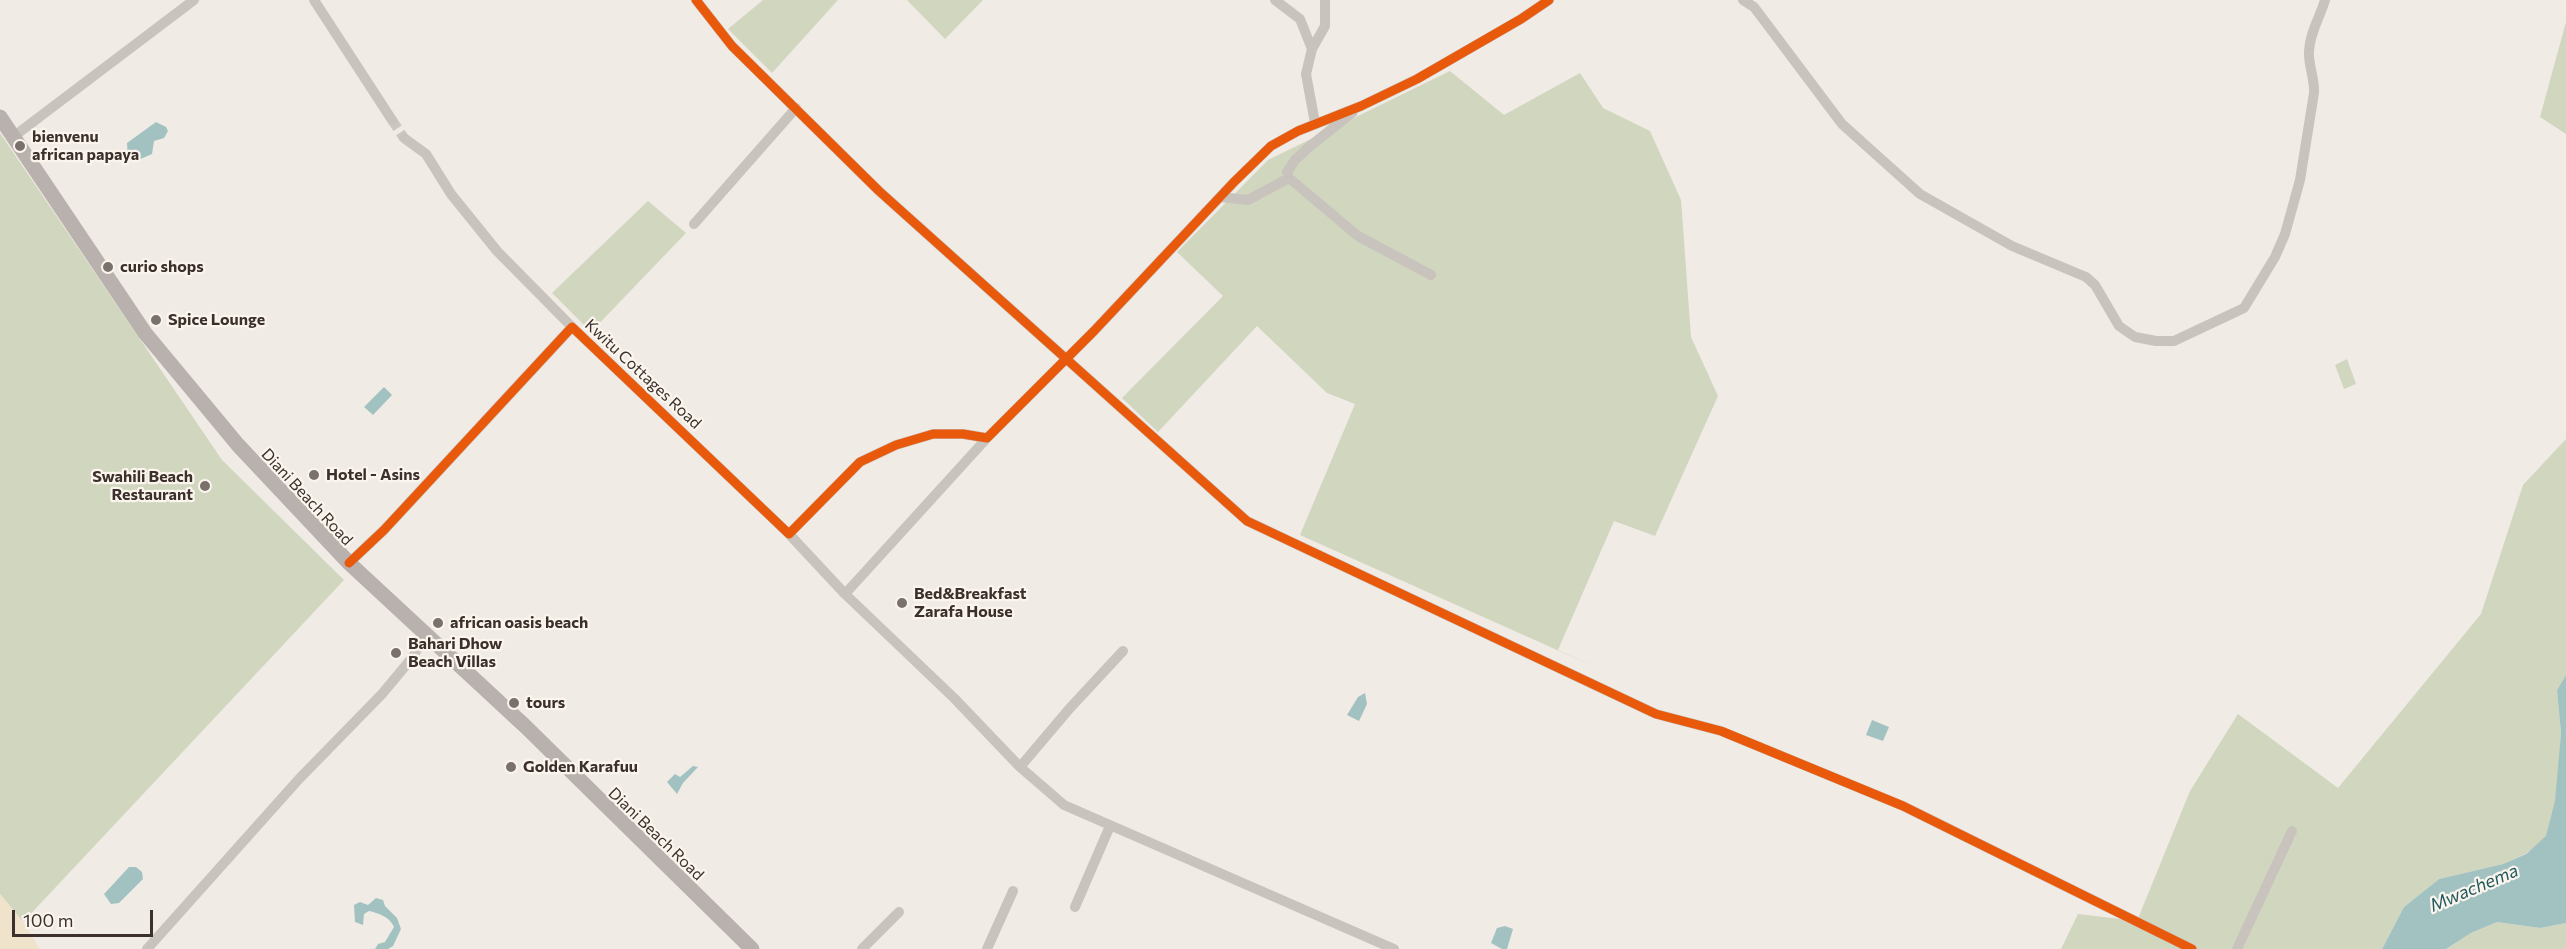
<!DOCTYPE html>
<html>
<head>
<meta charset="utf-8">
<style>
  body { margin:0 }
  #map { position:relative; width:2566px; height:949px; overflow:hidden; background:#f0ebe5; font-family:Commissioner,sans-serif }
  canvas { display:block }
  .scale { position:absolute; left:12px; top:910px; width:141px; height:27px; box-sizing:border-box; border:3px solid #3b302b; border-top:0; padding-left:8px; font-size:18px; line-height:21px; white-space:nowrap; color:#3b302b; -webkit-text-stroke:4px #fbf5ee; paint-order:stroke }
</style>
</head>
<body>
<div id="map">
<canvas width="2566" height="949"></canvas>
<div class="scale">100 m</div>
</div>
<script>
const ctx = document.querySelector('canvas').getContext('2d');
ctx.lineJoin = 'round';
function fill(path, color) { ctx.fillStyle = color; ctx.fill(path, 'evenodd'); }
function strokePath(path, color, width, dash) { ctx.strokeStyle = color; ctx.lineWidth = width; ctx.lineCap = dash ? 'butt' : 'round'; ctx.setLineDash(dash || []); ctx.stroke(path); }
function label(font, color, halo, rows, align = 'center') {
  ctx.font = font + ' Commissioner,sans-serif'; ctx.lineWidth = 4.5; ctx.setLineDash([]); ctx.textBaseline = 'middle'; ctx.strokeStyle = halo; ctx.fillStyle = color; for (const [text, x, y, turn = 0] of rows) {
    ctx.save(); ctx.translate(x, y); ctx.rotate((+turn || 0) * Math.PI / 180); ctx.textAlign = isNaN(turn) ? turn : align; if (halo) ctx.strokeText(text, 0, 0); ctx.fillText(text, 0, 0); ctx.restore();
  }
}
const green = new Path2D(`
  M763,0H838L772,73L728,29Z
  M907,0H983L945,39Z
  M2566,22V134L2540,117Z
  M1450,71L1504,115L1580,73L1603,108L1650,131L1681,200L1691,337L1718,396L1655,536L1614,521L1558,650L1604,671L1300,535L1355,404L1327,393L1257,326L1158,432L1122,398L1223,296L1177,252L1268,160Z
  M0,133L222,460L344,580L23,922L0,894Z
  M648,201L686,233L591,332L552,293Z
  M2347,359L2356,384L2344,389L2335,365Z
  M2566,439V675L2557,690L2561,733L2556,803L2546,838L2525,854L2503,864L2439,879L2404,907L2382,949H2061L2078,914L2137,921L2190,791L2238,714L2338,788L2481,614L2523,485Z
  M2497,922L2540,928L2566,923V949H2446L2471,933Z`);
const sand = new Path2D(`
  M0,894L23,922L40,949H0Z`);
const water = new Path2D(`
  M156,122L166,127L168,131L164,138L154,141L152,154L136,161L128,160L127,143Z
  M384,387L392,395L373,415L364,407Z
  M2566,675V923L2540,928L2497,922L2471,933L2446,949H2382L2404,907L2439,879L2503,864L2526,854L2546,836L2555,801L2561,733L2557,690Z
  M1365,693L1367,704L1359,721L1347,715L1358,697Z
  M1872,720L1889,727L1883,741L1866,735Z
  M693,766L698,767L683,783L677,794L667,782L675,774L680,777Z
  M129,867H136L142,872L143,879L119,903L111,904L104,894Z
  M376,898L383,900L385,906L397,918L401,929L393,946L388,949H375L378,944L385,942L394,927C390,917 378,913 369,911L364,914L363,925L355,922L354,905L360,902L368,905Z
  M1505,926L1513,929L1507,949H1502L1491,943L1497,928Z`);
const streetTunnel = new Path2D(`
  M392,120L404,138`);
const street = new Path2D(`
  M314,0L392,120
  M696,0L732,46L879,191L1247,521L1656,714L1721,731L1903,806L2192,949
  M1275,0L1300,19L1312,49
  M1743,0L1754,7L1842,124L1920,194L2012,246L2086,277L2095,285L2119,326L2135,337L2156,341H2174L2244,308L2275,257L2285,234L2300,180L2314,93C2315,79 2308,65 2309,51C2310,32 2320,17 2325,0
  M1353,112L1309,147L1295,160L1287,172L1289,178L1358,236L1431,275
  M1315,123L1306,74L1312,49L1325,26V0
  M13,137L194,0
  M404,138L426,154L451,194L497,251L572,327
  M1220,197L1248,200L1289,178
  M694,224L796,108
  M789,534L845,594L954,698L1020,767L1064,805L1394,949
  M349,563L384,530L572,327L789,534L860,462L896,445L933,434H963L987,438L1094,331L1234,182L1271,146L1298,131L1361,106L1417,79L1521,19L1549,0
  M845,594L987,438
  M1020,767L1070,708L1123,651
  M1075,907L1110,826
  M147,949L299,779L382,694L412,658L426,634
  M862,949L899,912
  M987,949L1013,891
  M2237,949L2292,831`);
const primary = new Path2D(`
  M0,117L145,333L238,445L349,563L526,727L752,949`);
const cycleway = new Path2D(`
  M696,0L732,46L879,191L1247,521L1656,714L1721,731L1903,806L2192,949
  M349,563L384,530L572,327L789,534L860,462L896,445L933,434H963L987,438L1094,331L1234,182L1271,146L1298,131L1361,106L1417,79L1521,19L1549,0`);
const markers = [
  [20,146,6,"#7a716c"],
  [108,267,6,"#7a716c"],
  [156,320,6,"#7a716c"],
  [314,475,6,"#7a716c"],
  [205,486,6,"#7a716c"],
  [902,603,6,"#7a716c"],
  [438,623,6,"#7a716c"],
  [396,653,6,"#7a716c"],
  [514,703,6,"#7a716c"],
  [511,767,6,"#7a716c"]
];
const poiNames = [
  ["bienvenu",32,137],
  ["african papaya",32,155],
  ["curio shops",120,267],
  ["Spice Lounge",168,320],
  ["Hotel - Asins",326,475],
  ["Swahili Beach",193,477,"right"],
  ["Restaurant",193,495,"right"],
  ["Bed&Breakfast",914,594],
  ["Zarafa House",914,612],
  ["african oasis beach",450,623],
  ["Bahari Dhow",408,644],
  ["Beach Villas",408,662],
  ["tours",526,703],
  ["Golden Karafuu",523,767]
];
const streetNames = [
  ["Kwitu Cottages Road",643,374,43],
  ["Diani Beach Road",307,497,47],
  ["Diani Beach Road",656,834,44]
];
const waterNames = [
  ["Mwachema",2474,888,-23]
];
fill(green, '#d1d6bf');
fill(sand, '#efe3cc');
fill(water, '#a1c2c1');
strokePath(streetTunnel, '#ccc6c0', 10, [10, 5]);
strokePath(street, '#c9c3be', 10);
strokePath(primary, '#b8b1ad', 15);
strokePath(cycleway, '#e8590c', 9);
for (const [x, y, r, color] of markers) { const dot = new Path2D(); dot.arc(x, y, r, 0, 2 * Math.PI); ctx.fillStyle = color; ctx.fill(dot); strokePath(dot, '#fbf5ee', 2); }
label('bold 16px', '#3b302b', '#fbf5ee', poiNames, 'left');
label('16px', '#3b302b', '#fbf5ee', streetNames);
label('italic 18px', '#1f5a5e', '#fbf5ee', waterNames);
</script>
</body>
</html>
